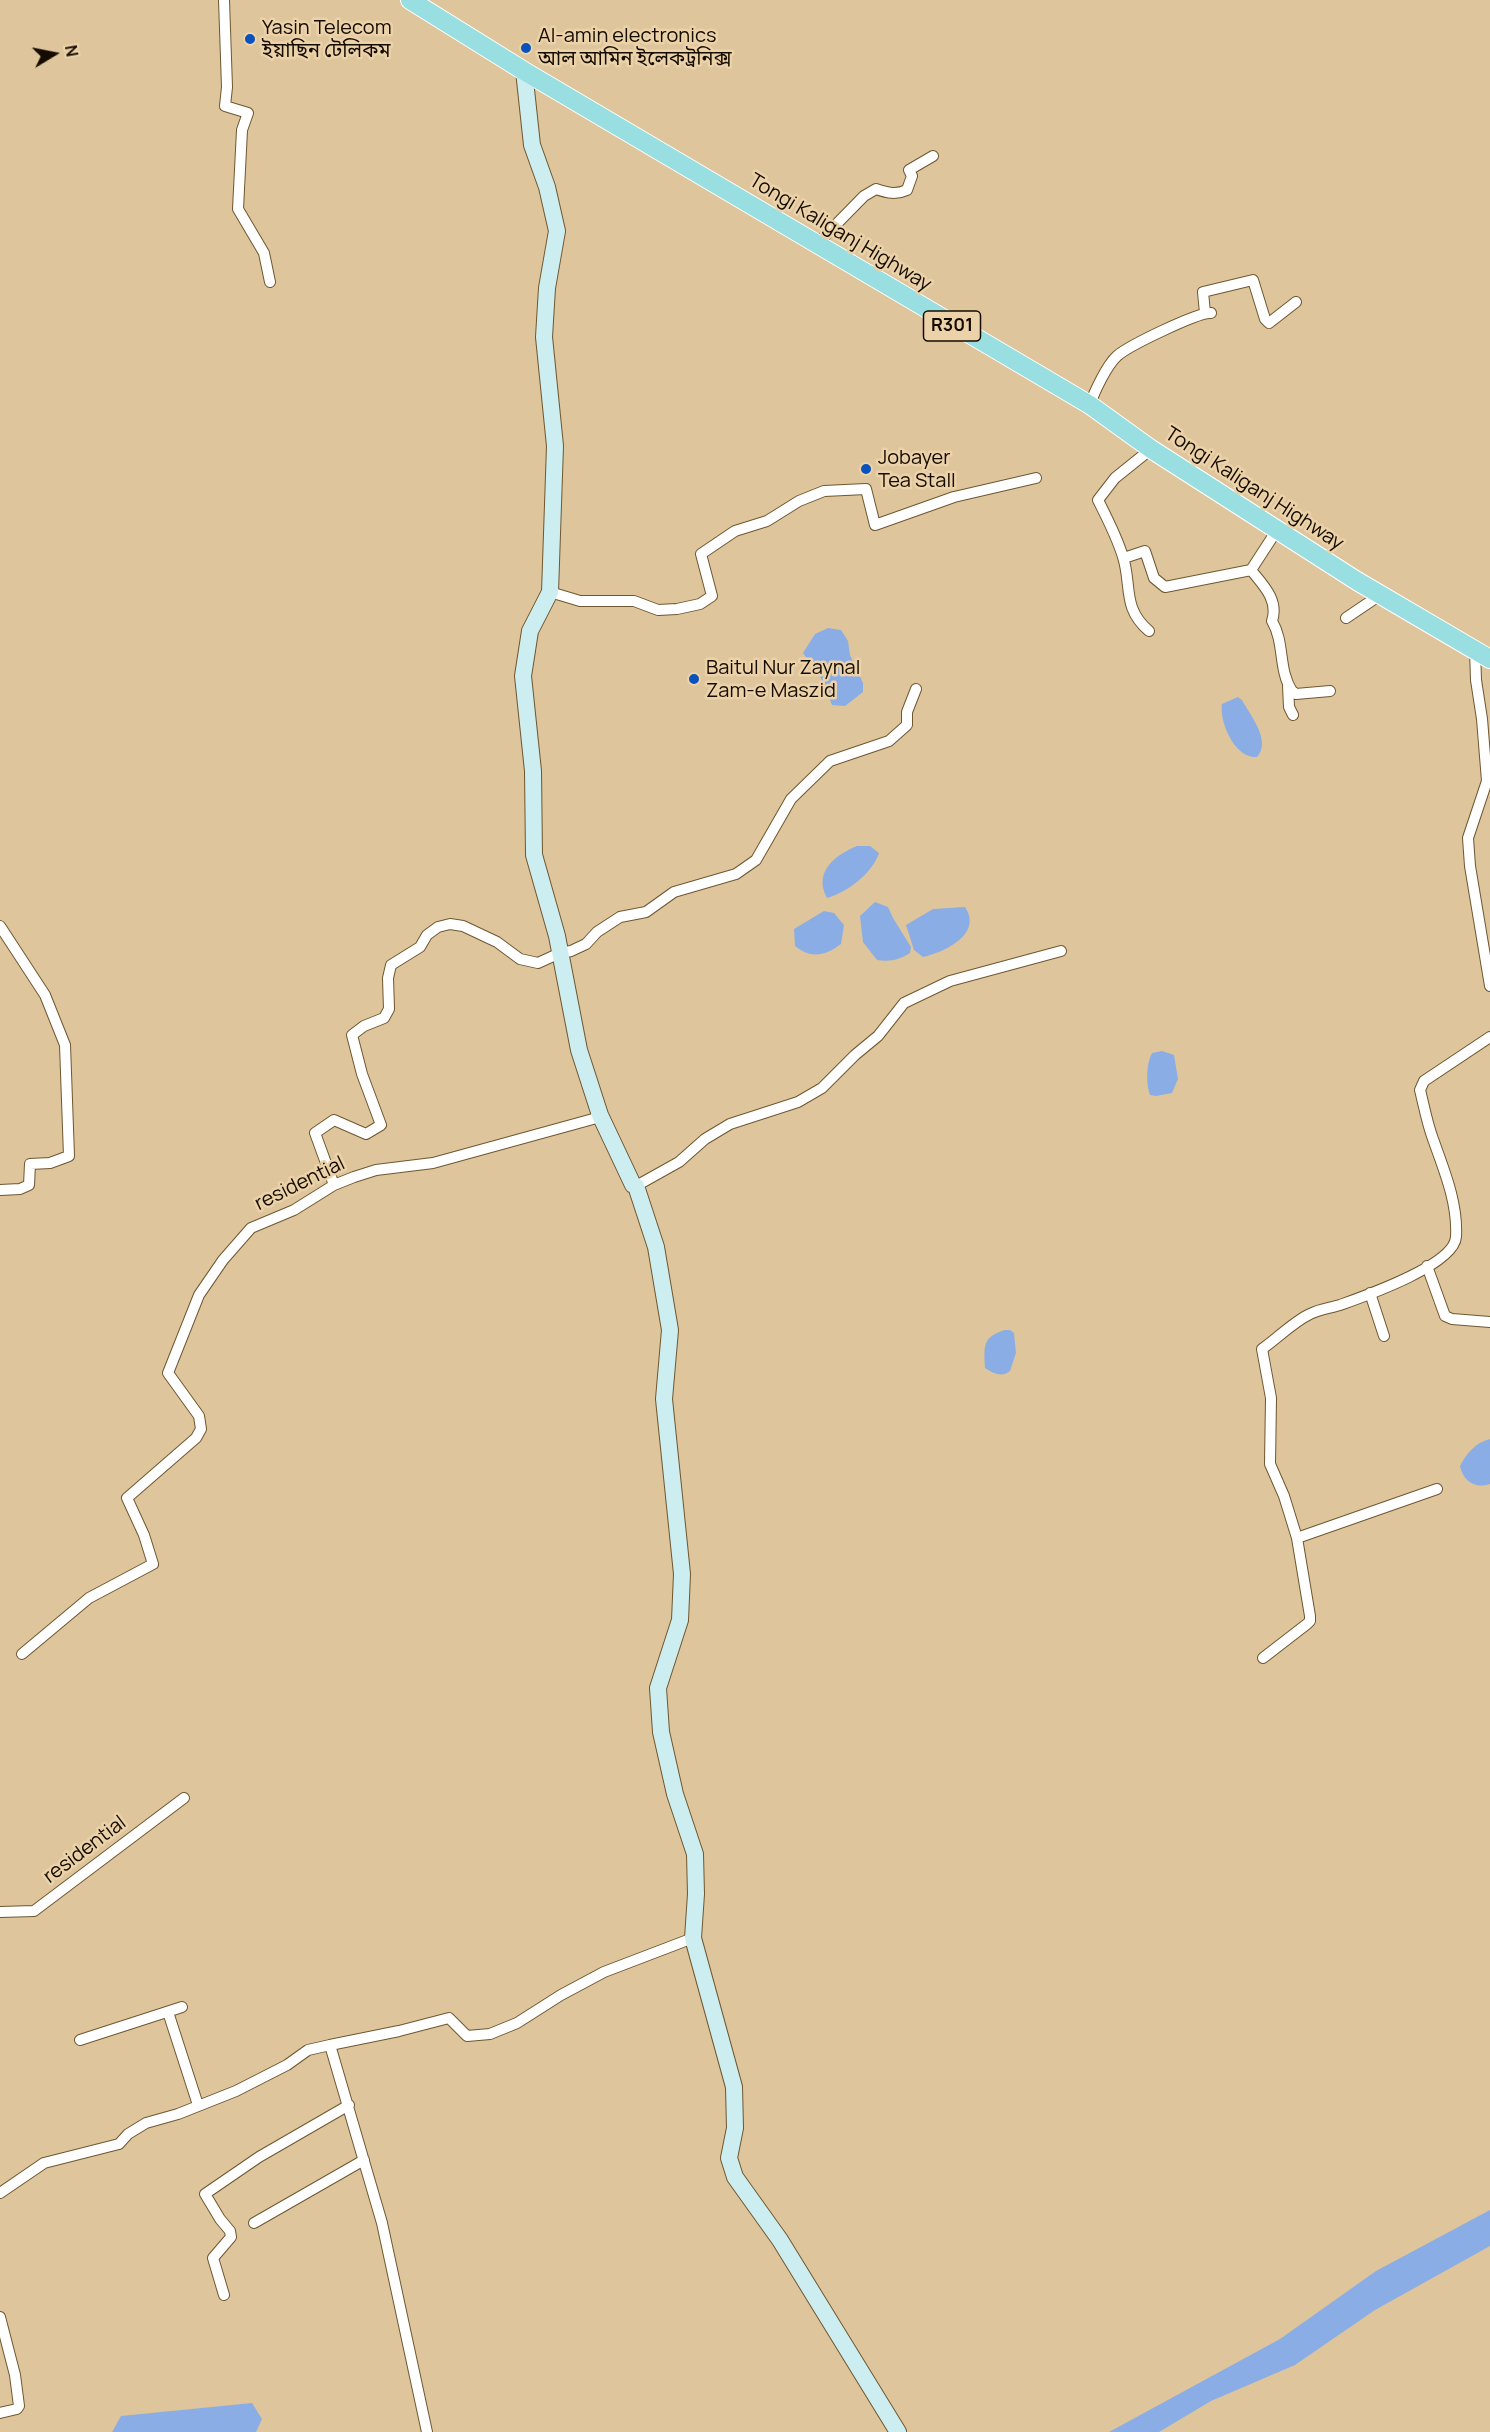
<!DOCTYPE html>
<html>
<head>
<meta charset="utf-8">
<style>
  body { margin:0 }
  #map { position:relative; width:1490px; height:2432px; overflow:hidden; background:#dfc59c; font-family:Manrope,sans-serif }
  canvas { display:block }
  .north { position:absolute; left:24px; top:24px; width:60px; height:60px; -webkit-text-stroke:4px #ecd2a9; paint-order:stroke; rotate:80deg; font-size:16px; font-weight:700; line-height:24px; text-align:center; color:#150c01 }
  .north::after { content:''; display:block; margin:auto; width:21px; height:27px; background:#150c01; clip-path:polygon(50% 0,100% 100%,50% 72%,0 100%) }
</style>
</head>
<body>
<div id="map">
<canvas width="1490" height="2432"></canvas>
<div class="north">N</div>
</div>
<script>
const ctx = document.querySelector('canvas').getContext('2d');
ctx.lineJoin = 'round';
function fill(path, color) { ctx.fillStyle = color; ctx.fill(path, 'evenodd'); }
function strokePath(path, color, width, dash) { ctx.strokeStyle = color; ctx.lineWidth = width; ctx.lineCap = dash ? 'butt' : 'round'; ctx.setLineDash(dash || []); ctx.stroke(path); }
function label(font, color, halo, rows, align = 'center') {
  ctx.font = font + ' Manrope,"Noto Sans Bengali",sans-serif'; ctx.lineWidth = 5; ctx.setLineDash([]); ctx.textBaseline = 'middle'; ctx.strokeStyle = halo; ctx.fillStyle = color; for (const [text, x, y, turn = 0] of rows) {
    ctx.save(); ctx.translate(x, y); ctx.rotate((+turn || 0) * Math.PI / 180); ctx.textAlign = isNaN(turn) ? turn : align; if (halo) ctx.strokeText(text, 0, 0); ctx.fillText(text, 0, 0); ctx.restore();
  }
}
const water = new Path2D(`
  M828,628L841,630L848,641L850,655L863,683V692L845,706L832,705L821,678L803,653L815,634Z
  M1238,697L1242,700C1250,715 1272,741 1257,757C1235,759 1219,722 1222,704Z
  M857,846H870L879,853C872,874 847,892 827,898C813,872 835,855 857,846Z
  M875,902L888,907L893,918L911,947L910,953C899,960 890,962 877,960L863,942L860,916Z
  M965,907C983,934 945,952 923,957L914,950L906,925L933,909Z
  M824,911L834,913L844,925L841,944C825,956 811,959 795,946L794,929Z
  M1162,1051L1174,1055L1178,1079L1172,1093L1156,1096L1150,1095C1146,1084 1146,1064 1152,1053Z
  M1005,1330H1010L1014,1333L1016,1353L1010,1371C1002,1378 993,1373 985,1368C984,1346 982,1337 1005,1330Z
  M1490,1439V1484C1475,1489 1463,1481 1460,1466C1467,1453 1475,1443 1490,1439Z
  M1490,2210V2246L1375,2310L1295,2365L1211,2401L1159,2432H1109L1280,2339L1376,2271Z
  M252,2403L262,2419L256,2432H112L121,2416Z`);
const street = new Path2D(`
  M224,0L227,87L225,106L248,113L242,130L238,209L264,253L270,282
  M816,245L864,196L876,189C888,193 896,195 907,190L912,176L909,170L933,156
  M1205,313L1203,292L1253,280L1265,319L1269,323L1296,302
  M1090,405C1094,392 1107,365 1117,356C1128,346 1198,312 1211,313
  M1124,558L1145,551L1154,578L1165,587L1251,570L1277,530
  M1251,570C1263,585 1279,600 1272,621C1285,643 1278,670 1292,691L1296,694L1330,691
  M550,592L580,601H634L658,610L677,609L700,604L712,596L701,554L735,531L767,521L799,501L824,491L866,489L875,525L954,497L1036,478
  M1346,618L1380,595
  M1149,631C1122,608 1132,586 1123,557C1117,537 1107,518 1098,500L1115,478L1151,449
  M1475,650L1476,680L1482,719L1487,781L1468,838L1470,866L1490,986
  M1288,686L1289,707L1293,715
  M0,926L45,995L65,1045L69,1156L50,1163L30,1164L29,1185L20,1189L0,1190
  M334,1185L315,1133L334,1120L366,1134L381,1125L362,1074L352,1035L364,1026L384,1018L389,1009L388,978L391,965L420,947L427,935L438,927L450,924L463,926L497,942L520,959L538,963L560,953L571,951L586,944L597,932L620,917L646,912L674,892L736,874L756,860L791,799L830,761L889,741L907,725V712L916,689
  M636,1186L679,1162L705,1139L730,1124L798,1102L822,1088L855,1055L878,1036L904,1003L950,981L1061,951
  M1427,1266L1445,1316L1452,1319L1490,1322
  M1370,1293L1384,1336
  M1297,1538L1437,1489
  M22,1654L89,1598L153,1564L144,1535L127,1498L196,1438L201,1429L199,1416L168,1373L199,1295L223,1260L251,1228L294,1210L334,1185L354,1177L376,1170L433,1163L593,1119L600,1115
  M1263,1658L1307,1624L1310,1621V1616L1297,1538L1284,1496L1270,1464L1271,1398L1262,1349C1278,1338 1293,1322 1310,1314C1319,1309 1330,1308 1340,1305C1365,1296 1454,1265 1456,1237C1458,1203 1444,1170 1433,1139C1427,1123 1424,1106 1420,1090L1424,1081L1490,1037
  M0,1912L34,1911L184,1798
  M168,2012L198,2105
  M80,2040L182,2007
  M330,2045L399,2031L449,2018L467,2036L490,2034L517,2023L561,1995L604,1972L693,1938
  M0,2193L44,2163L119,2144L128,2134L146,2123L178,2114L236,2091L287,2065L308,2050L330,2045L382,2223L427,2432
  M254,2223L364,2160
  M224,2295L213,2258L231,2237L230,2231L220,2219L205,2194L259,2157L349,2105
  M0,2317L15,2375L19,2406L17,2409L0,2413`);
const secondary = new Path2D(`
  M524,71L532,145L547,187L557,231L547,288L544,337L555,446L550,592L530,631L523,676L533,771L534,855L557,936L579,1050L600,1115L633,1185L636,1186L656,1247L670,1330L664,1399L682,1574L680,1620L658,1688L661,1732L675,1794L695,1854L696,1894L693,1938L734,2087L735,2128L729,2158L735,2177L780,2240L898,2432`);
const primary = new Path2D(`
  M410,0L524,71L1090,405L1151,449L1357,581L1490,659`);
const markers = [
  [250,39,6,"#0952bd"],
  [526,48,6,"#0952bd"],
  [866,469,6,"#0952bd"],
  [694,679,6,"#0952bd"]
];
const shields = [
  [952,326,57]
];
const shieldNames = [
  ["R301",952,326]
];
const poiNames = [
  ["Yasin Telecom",262,28],
  ["ইয়াছিন টেলিকম",262,51],
  ["Al-amin electronics",538,36],
  ["আল আমিন ইলেকট্রনিক্স",538,59],
  ["Jobayer",878,458],
  ["Tea Stall",878,481],
  ["Baitul Nur Zaynal",706,668],
  ["Zam-e Maszid",706,691]
];
const streetNames = [
  ["Tongi Kaliganj Highway",840,233,31],
  ["Tongi Kaliganj Highway",1254,489,33],
  ["residential",300,1184,-26],
  ["residential",85,1850,-37]
];
fill(water, '#8aade6');
strokePath(street, '#6e5731', 12);
strokePath(secondary, '#6e5731', 18);
strokePath(primary, '#fff', 20);
strokePath(street, '#fff', 10);
strokePath(secondary, '#cceef0', 16);
strokePath(primary, '#99dee1', 18);
for (const [x, y, r, color] of markers) { const dot = new Path2D(); dot.arc(x, y, r, 0, 2 * Math.PI); ctx.fillStyle = color; ctx.fill(dot); strokePath(dot, '#ecd2a9', 2); }
for (const [x, y, w] of shields) { const box = new Path2D(); box.roundRect(x - w / 2, y - 15, w, 30, 4.5); ctx.fillStyle = '#ecd2a9'; ctx.fill(box); strokePath(box, '#150c01', 1.5); }
label('bold 18px', '#150c01', null, shieldNames);
label('20px', '#150c01', '#ecd2a9', poiNames, 'left');
label('20px', '#150c01', '#ecd2a9', streetNames);
</script>
</body>
</html>
